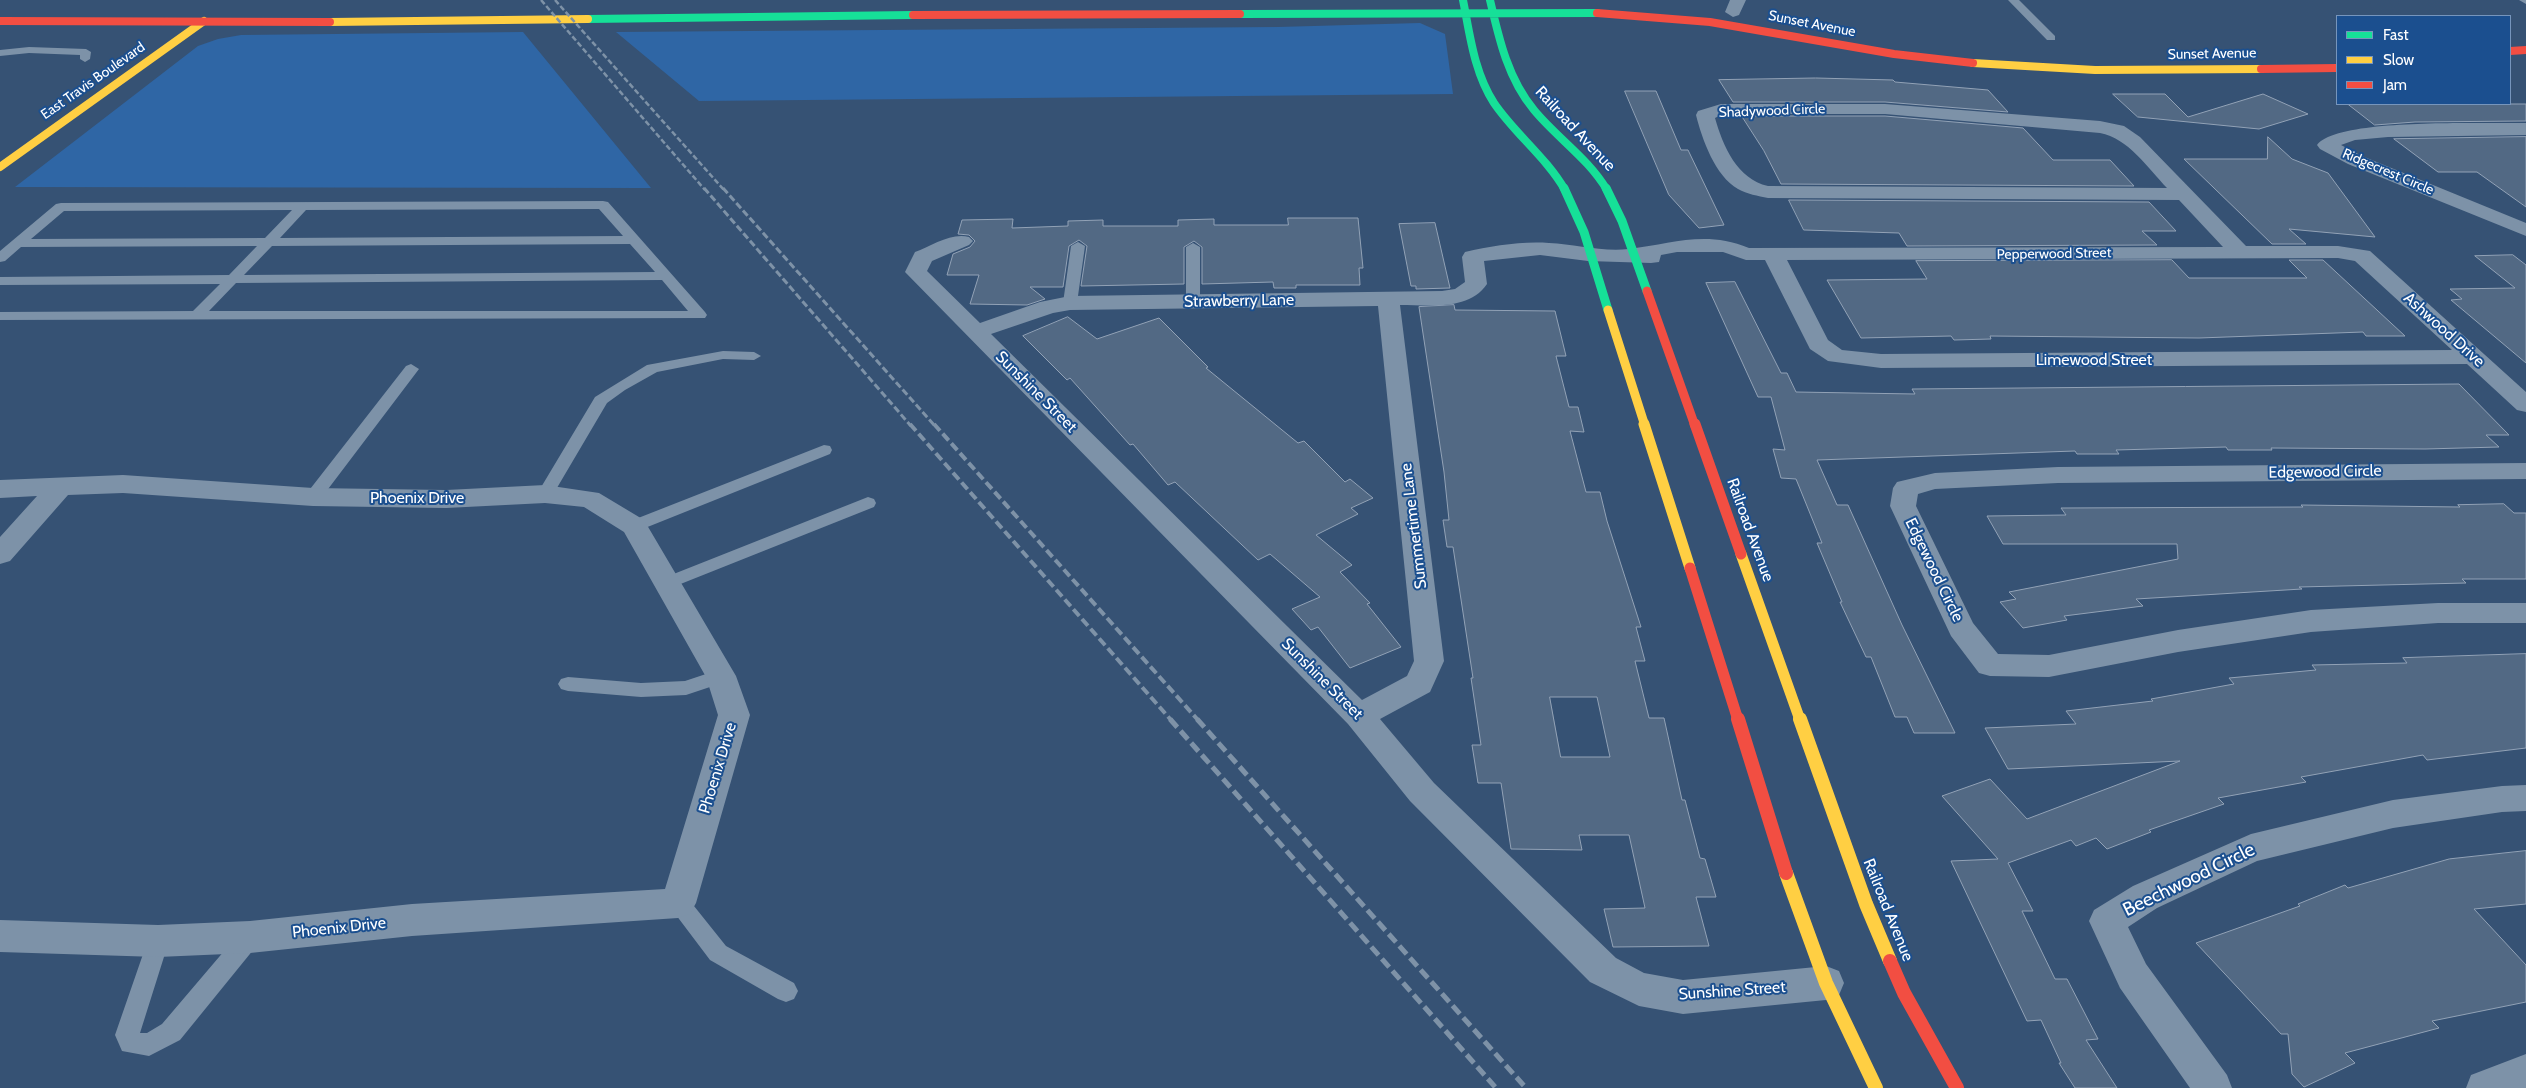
<!DOCTYPE html>
<html>
<head>
<meta charset="utf-8">
<style>
  body { margin:0 }
  #map { position:relative; width:2526px; height:1088px; overflow:hidden; background:#365274; font-family:Cabin,sans-serif }
  canvas { display:block }
  .legend { position:absolute; left:2336px; top:15px; width:175px; height:90px; box-sizing:border-box; background:#1b4f8f; border:1px solid #7695bc; margin:0; padding:6px 9px; list-style:none; font-size:15px; color:#fff }
  .legend li { display:flex; align-items:center; gap:10px; height:25px }
  .legend b { width:25px; border:1px solid #7695bc }
</style>
</head>
<body>
<div id="map">
<canvas width="2526" height="1088"></canvas>
<ul class="legend">
<li><b style="height:6px;background:#16e098"></b>Fast</li>
<li><b style="height:6px;background:#ffcf43"></b>Slow</li>
<li><b style="height:6px;background:#f24e42"></b>Jam</li>
</ul>
</div>
<script>
const ctx = document.querySelector('canvas').getContext('2d');
ctx.lineJoin = 'round';
function fill(path, color) { ctx.fillStyle = color; ctx.fill(path, 'evenodd'); }
function strokePath(path, color, width, dash) { ctx.strokeStyle = color; ctx.lineWidth = width; ctx.lineCap = dash ? 'butt' : 'round'; ctx.setLineDash(dash || []); ctx.stroke(path); }
function label(font, color, halo, rows, align = 'center') {
  ctx.font = font + ' Cabin,sans-serif'; ctx.lineWidth = 4; ctx.setLineDash([]); ctx.textBaseline = 'middle'; ctx.strokeStyle = halo; ctx.fillStyle = color; for (const [text, x, y, turn = 0] of rows) {
    ctx.save(); ctx.translate(x, y); ctx.rotate((+turn || 0) * Math.PI / 180); ctx.textAlign = isNaN(turn) ? turn : align; if (halo) ctx.strokeText(text, 0, 0); ctx.fillText(text, 0, 0); ctx.restore();
  }
}
const green = new Path2D(`
  M1420,23L1445,34L1453,94L699,101L616,32L1278,27Z
  M523,32L651,188L15,187L198,46L218,39L241,35Z`);
const building = new Path2D(`
  M1816,78L1893,80L1895,82L1988,90L2008,112L1885,102H1733L1719,80Z
  M1625,91H1656L1681,150H1688L1724,225L1699,228L1669,195Z
  M2113,94H2165L2188,117L2263,94L2308,114L2259,129L2138,117Z
  M2348,104H2526V121L2415,122L2375,125Z
  M1742,116H1885L2023,128L2053,160H2110L2134,186L1781,184L1764,151Z
  M2268,137L2292,159L2328,173L2375,237L2289,229L2306,244H2272L2184,159H2267Z
  M2526,137V207L2477,172H2438L2394,139Z
  M1789,200L2149,202L2176,231H2142L2157,245L1907,246L1899,233L1804,230Z
  M1288,218H1358L1363,268H1359L1360,285H1296V288H1274L1273,282L1202,284V247L1194,241L1184,247V284L1081,286L1087,246L1079,240L1069,246L1063,287H1030L1045,299L1027,305L970,304L979,275H947L953,254L970,247L975,241L969,235L958,234L962,220L1013,219L1012,228L1068,226V221L1103,220V226H1178V220L1214,219V225H1288Z
  M1435,223L1450,288L1416,289V286H1411L1399,224Z
  M2513,255L2526,265V363L2451,300L2462,299L2450,289L2515,288L2475,256Z
  M2172,260L2189,278H2307L2289,260H2323L2405,336H2366L2363,332L2199,338L1990,336L1991,339L1954,340L1951,336L1861,338L1827,280L1927,279L1916,261Z
  M1735,282L1781,373H1787L1796,392L1915,394L1912,389L2459,384L2509,435H2486L2499,447L2425,449L2271,448L2272,450H2228L2226,447L2116,450L2119,454H2077L2075,451L1817,460L1837,505H1848L1902,625L1955,733H1914L1907,717H1895L1871,657H1866L1840,602H1842L1817,543H1822L1796,479L1781,478L1773,449L1785,450L1771,397H1758L1706,283Z
  M1454,305L1455,310L1555,311L1566,356H1556L1569,407H1578L1584,432L1570,431L1586,492H1600L1607,521L1641,627H1636L1645,661H1635L1649,718H1664L1682,800H1685L1700,858L1705,859L1716,897H1696L1709,946L1613,947L1604,909L1645,908L1629,835H1579L1582,850L1511,849L1501,783H1478L1472,745H1481L1471,678H1473L1453,547H1447L1443,520H1449L1444,472L1419,307ZM1550,697H1597L1610,757H1561Z
  M1068,317L1097,339L1159,318L1208,367L1206,368L1298,443L1304,441L1345,482L1350,479L1373,498L1351,508L1358,514L1316,535L1352,565L1340,572L1370,603L1367,604L1401,647L1350,668L1318,627L1311,630L1292,609L1320,597L1270,554L1258,560L1175,482L1168,485L1133,444L1130,445L1070,378L1067,380L1023,336Z
  M2504,504L2514,513H2526V579H2462L2466,583L2299,587L2302,589L2136,599L2143,606L2064,616L2067,620L2023,628L2000,602L2016,599L2009,592L2178,559L2177,544H2003L1987,516L2066,515L2061,508L2303,507L2301,505L2460,507L2458,505Z
  M2526,654V748L2427,760L2423,755L2301,777L2306,782L2218,798L2224,804L2149,830L2151,832L2107,849L2096,838L2076,846L2071,840L2008,863L2033,911H2022L2055,979H2067L2098,1039L2086,1040L2117,1088H2075L2059,1063H2061L2041,1020L2027,1021L1951,861L1998,859L1942,796L1990,779L2027,819L2180,761L2008,769L1985,728L2076,724L2066,711L2153,701L2151,699L2234,684L2229,678L2316,670L2312,665L2407,663L2403,658Z
  M2526,851V904L2474,909L2526,965V1002L2432,1021L2439,1028L2345,1053L2355,1063L2304,1087L2292,1074L2288,1034H2281L2196,943L2300,906L2298,904L2345,885L2348,888L2449,859Z`);
const lane = new Path2D(`
  M2008,0H2019L2055,36V40H2047Z
  M2519,0H2526V4Z
  M29,47L86,49L91,52L90,59L85,62L80,59V55L29,53L0,56V50Z
  M603,201L608,202L705,312L707,315L705,318L0,320V312L193,311L220,284L0,285V277L229,275L257,246L21,247L5,261L0,262V251L56,204L61,203ZM599,209L623,236L280,238L306,210ZM292,210L265,238L31,239L64,211ZM630,244L655,272L244,275L272,246ZM662,280L688,311H209L236,283Z
  M1078,242L1085,246L1077,303L1070,307L1063,303L1071,246Z
  M1193,243L1200,247V301L1193,305L1186,301V247Z
  M723,351L754,352L761,356L754,360L723,359L657,372L625,390L607,403L551,498H539L537,494L595,397L647,365Z
  M411,364L419,369L319,501H307L305,497L307,493L406,366Z
  M824,445L830,446L832,450L830,454L640,530H628L625,526L628,522Z
  M868,497L874,499L876,503L874,507L673,587L667,589L661,587L658,583L661,579Z
  M721,669L728,671L731,676L728,681L686,695L641,697L568,691L561,689L558,684L561,679L568,677L641,683L685,681Z
  M678,893L686,896L726,946L794,983L798,991L794,999L786,1002L778,999L710,960L667,903L670,896Z
  M250,927L258,930L261,937L258,944L180,1040L149,1056L122,1051L115,1035L150,934L158,931L166,934L169,941L140,1033H147L162,1024L242,930Z`);
const street = new Path2D(`
  M1730,0H1746L1739,15L1733,17L1725,12Z
  M1721,104H1885L2100,121L2124,126L2140,137L2246,246H2338L2370,251L2526,392V412L2517,410L2467,364L1881,368L1828,361L1810,349L1765,260H1746L1723,252H1677L1661,255L1659,262L1651,263L1588,261L1540,255L1484,261L1487,284C1469,311 1429,305 1400,305L1444,661L1430,692L1380,719L1434,783L1616,958L1644,973L1683,980L1826,966L1839,971L1844,983L1839,995L1826,1000L1683,1014L1639,1006L1590,982L1410,801L1348,724L905,272L915,252C931,246 952,232 969,237L973,241L969,245L932,261L927,271L980,323L1040,302L1070,296L1442,291L1455,289L1465,282L1462,257L1465,252C1492,246 1521,241 1549,243C1575,244 1601,252 1629,249C1672,244 1705,230 1749,248L2223,247L2179,200L1768,198C1758,196 1747,194 1738,189C1715,176 1702,139 1696,115L1698,111ZM1723,114H1885L2100,133C2128,138 2148,168 2167,188L1768,186C1737,179 1723,146 1715,118ZM2338,258L2355,261L2452,350L1881,354L1842,350L1828,340L1787,260ZM1378,306L1414,661L1407,676L1362,700L991,334L1053,313L1070,310Z
  M2526,123V135L2388,137L2355,140L2341,145L2362,156L2526,223V236L2348,164L2320,149L2317,145C2337,117 2489,124 2526,123Z
  M2526,463V479L2058,483L1935,489L1918,494L1916,506L1973,623L1998,654L2049,655L2178,630L2311,610L2438,603H2526V623H2438L2311,632L2178,652L2049,677L1990,676L1979,673L1951,636L1890,506L1893,488L1897,482L1935,473L2058,467Z
  M123,475L313,488L446,490L545,485L599,493L644,520L736,676L750,715L696,903L690,914L678,918L412,936L250,953L158,957L0,952V920L158,925L250,921L412,904L665,889L718,715L706,677L624,532L584,507L545,503L446,508L313,506L123,493L68,495L10,561L0,564V537L37,496L0,498V480Z
  M2526,785V811L2502,812L2393,828L2257,861L2157,908L2128,927L2146,964L2227,1075L2232,1088H2190L2120,988L2089,921L2094,910L2133,886L2251,834L2393,800L2502,786Z
  M2526,1054V1088H2466L2471,1075Z`);
const fastFar1 = new Path2D(`
  M1463,0C1470,35 1474,72 1494,103C1515,134 1546,157 1565,190
  M1490,0C1499,39 1508,79 1534,110C1557,138 1588,158 1607,190
  M1240,14L1597,13
  M588,19L913,15`);
const fast = new Path2D(`
  M1564,188L1584,232L1608,310
  M1606,188L1622,221L1647,291`);
const slowFar3 = new Path2D(`
  M330,22L588,19
  M1973,63L2095,70L2261,69
  M0,167L204,21`);
const slowFar2 = new Path2D(`
  M1608,310L1645,426`);
const slowFar1 = new Path2D(`
  M1644,424L1690,568
  M1741,554L1800,720`);
const slow = new Path2D(`
  M1800,719L1866,904L1890,961
  M1786,873L1826,983L1876,1088`);
const jamFar3 = new Path2D(`
  M1597,13L1710,22L1894,54L1973,63
  M913,15L1240,14
  M0,21L330,22
  M2510,51L2526,50
  M2261,69L2337,68`);
const jamFar2 = new Path2D(`
  M1647,291L1695,426`);
const jamFar1 = new Path2D(`
  M1695,424L1741,554
  M1690,568L1738,720`);
const jam = new Path2D(`
  M1738,719L1786,873
  M1890,961L1904,993L1957,1088`);
const railFar3 = new Path2D(`
  M541,0L705,190
  M555,0L724,190`);
const railFar2 = new Path2D(`
  M704,188L911,426
  M723,188L935,426`);
const railFar1 = new Path2D(`
  M910,424L1171,720
  M934,424L1198,720`);
const rail = new Path2D(`
  M1170,719L1496,1088
  M1197,719L1526,1088`);
const farStreetnames = [
  ["Sunset Avenue",1812,24,11],
  ["Sunset Avenue",2212,54,-1],
  ["East Travis Boulevard",93,81,-35],
  ["Shadywood Circle",1772,111,-2],
  ["Ridgecrest Circle",2388,172,23],
  ["Pepperwood Street",2054,254,-1]
];
const streetNames = [
  ["Railroad Avenue",1575,129,47],
  ["Strawberry Lane",1239,301,-1],
  ["Ashwood Drive",2444,330,42],
  ["Limewood Street",2094,360],
  ["Sunshine Street",1036,392,45],
  ["Edgewood Circle",2325,472,-1],
  ["Phoenix Drive",417,498],
  ["Summertime Lane",1414,526,-97],
  ["Railroad Avenue",1750,530,70],
  ["Edgewood Circle",1934,570,64],
  ["Sunshine Street",1322,679,45],
  ["Phoenix Drive",718,768,-73],
  ["Railroad Avenue",1888,910,68],
  ["Phoenix Drive",339,928,-6],
  ["Sunshine Street",1732,991,-4]
];
const nearStreetnames = [
  ["Beechwood Circle",2189,880,-26]
];
fill(green, '#2f66a5');
fill(building, '#526984');
strokePath(building, '#92a2b6', 1);
fill(lane, '#7d92a8');
fill(street, '#7d92a8');
strokePath(fastFar1, '#16e098', 8);
strokePath(fast, '#16e098', 9);
strokePath(slowFar3, '#ffcf43', 8);
strokePath(slowFar2, '#ffcf43', 9);
strokePath(slowFar1, '#ffcf43', 11);
strokePath(slow, '#ffcf43', 14);
strokePath(jamFar3, '#f24e42', 8);
strokePath(jamFar2, '#f24e42', 9);
strokePath(jamFar1, '#f24e42', 11);
strokePath(jam, '#f24e42', 14);
strokePath(railFar3, '#7e92a7', 2.5, [5.5, 2.5]);
strokePath(railFar2, '#7e92a7', 3, [7, 3]);
strokePath(railFar1, '#7e92a7', 4, [9, 4]);
strokePath(rail, '#7e92a7', 5, [11, 5]);
label('14px', '#fff', '#1b4f8f', farStreetnames);
label('16px', '#fff', '#1b4f8f', streetNames);
label('19px', '#fff', '#1b4f8f', nearStreetnames);
</script>
</body>
</html>
